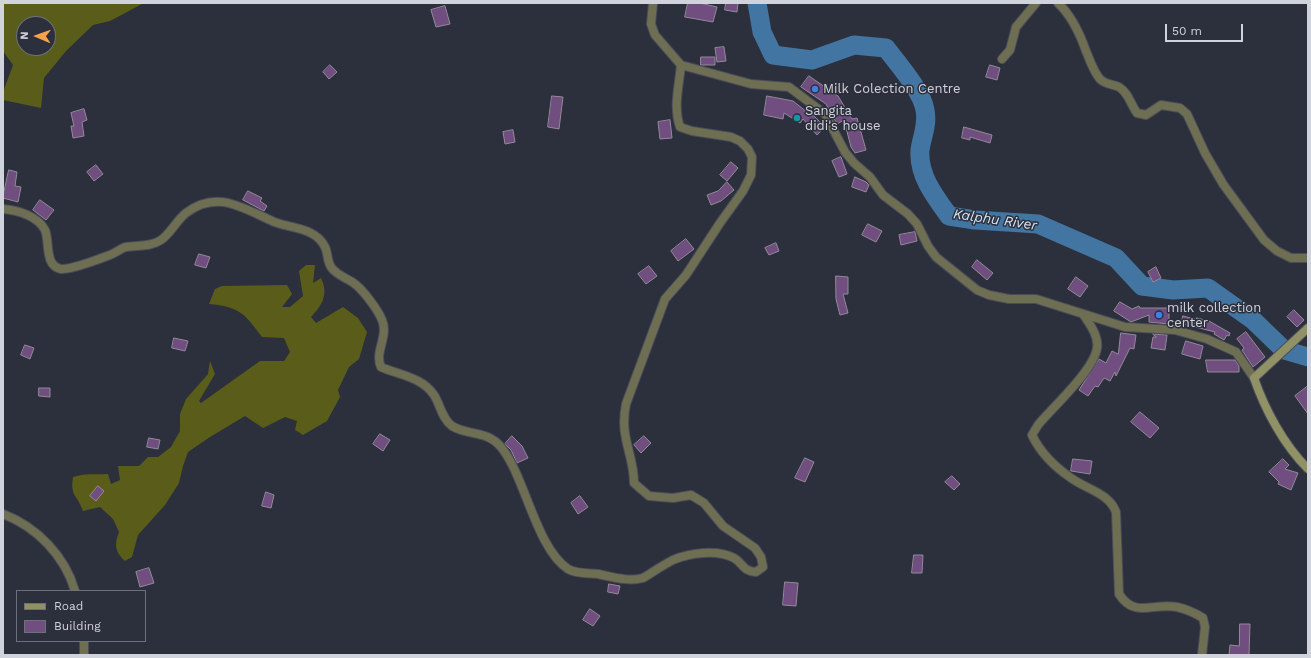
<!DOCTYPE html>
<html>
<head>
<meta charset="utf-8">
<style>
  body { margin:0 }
  #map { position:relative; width:1311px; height:658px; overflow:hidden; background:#2c2f3c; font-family:"Work Sans",sans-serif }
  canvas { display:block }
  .frame { position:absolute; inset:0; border:4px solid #d1d3dc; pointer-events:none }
  .legend { position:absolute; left:16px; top:590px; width:130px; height:52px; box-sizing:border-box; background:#2c2f3c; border:1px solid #6e717c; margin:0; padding:5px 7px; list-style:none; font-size:12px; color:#d1d3dc }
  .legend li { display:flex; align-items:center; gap:8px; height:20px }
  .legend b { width:20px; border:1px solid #6e717c }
  .north { position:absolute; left:16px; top:16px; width:40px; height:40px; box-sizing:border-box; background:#2c2f3c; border:1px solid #6e717c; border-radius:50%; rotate:272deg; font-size:11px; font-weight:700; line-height:16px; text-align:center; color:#d1d3dc }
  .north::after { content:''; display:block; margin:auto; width:14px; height:18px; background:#f8a14a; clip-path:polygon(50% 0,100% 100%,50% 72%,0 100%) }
  .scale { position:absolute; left:1165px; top:24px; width:78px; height:18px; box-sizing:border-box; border:2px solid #d1d3dc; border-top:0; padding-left:5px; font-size:12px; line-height:14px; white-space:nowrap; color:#d1d3dc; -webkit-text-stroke:3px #2c2f3c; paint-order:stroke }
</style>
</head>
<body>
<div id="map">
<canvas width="1311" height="658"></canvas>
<div class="frame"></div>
<ul class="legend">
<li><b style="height:5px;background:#919166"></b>Road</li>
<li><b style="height:11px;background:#704e80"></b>Building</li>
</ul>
<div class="north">N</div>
<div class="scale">50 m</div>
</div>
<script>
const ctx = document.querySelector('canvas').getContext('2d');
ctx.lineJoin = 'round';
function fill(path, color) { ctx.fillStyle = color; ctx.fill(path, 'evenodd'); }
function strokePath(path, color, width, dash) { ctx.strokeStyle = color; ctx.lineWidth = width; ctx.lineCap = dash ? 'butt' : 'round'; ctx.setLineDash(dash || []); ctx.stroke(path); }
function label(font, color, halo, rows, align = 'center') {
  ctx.font = font + ' "Work Sans",sans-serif'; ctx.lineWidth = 3; ctx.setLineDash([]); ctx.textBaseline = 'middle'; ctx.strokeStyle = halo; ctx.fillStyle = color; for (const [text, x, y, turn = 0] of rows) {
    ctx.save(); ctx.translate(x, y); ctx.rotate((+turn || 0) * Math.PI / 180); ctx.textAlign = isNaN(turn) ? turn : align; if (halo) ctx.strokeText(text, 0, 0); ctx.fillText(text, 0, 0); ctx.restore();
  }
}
const forest = new Path2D(`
  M3,3H144L110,21L93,25L66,51L44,78L41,108L3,100V92L13,65L3,51ZM24,24H48V48H24Z
  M306,265H315L313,283L321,278C329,295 322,305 311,317L316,323L343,307L358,318L367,332L359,359L349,367L338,390L340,397L327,421L303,435L295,430L297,421L285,417L263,428L245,416L210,437L188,452L183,466L179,483L165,505L138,535L132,557L125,561C115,552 114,545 119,532L113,519L100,507L83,511C77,494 70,497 73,477C85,473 95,475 108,474L111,484L120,480L118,466H139L148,457H158L171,447L180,431V414L186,399L208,374L210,361L215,374L199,401L201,403L260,361H284L290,352L284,338L262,337C244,313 240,307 209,304L215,289L222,286L287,285L292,294L282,307H290L303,296L299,271Z`);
const river = new Path2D(`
  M757,3L762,32L773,55L812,60L854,45L886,48C898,64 922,91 925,110C928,125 922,136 920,150C918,175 935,197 949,216L975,220L1038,224L1116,258L1142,286L1173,290L1208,288L1253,320L1284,350L1308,357`);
const building = new Path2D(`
  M688,3H700L717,7L713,22L685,17Z
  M726,3H738L737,12L725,10Z
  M445,6L450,24L436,27L431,10Z
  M724,47L726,61L717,62L715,48Z
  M701,57H715V65H701Z
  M330,65L337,72L329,79L323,72Z
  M990,65L1000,68L997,80L986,77Z
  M809,76L838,96L852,119L857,118L866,150L855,153L851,147L844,120L837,124L826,104L801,87Z
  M552,96L563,97L559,129L548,127Z
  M767,96L793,101L812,116L813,115L825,127L817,135L803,119L800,123L784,113L783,119L764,115Z
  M84,109L87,120L82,122L84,136L73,138L71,126H74L71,113Z
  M670,120L672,138L660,139L658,122Z
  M964,127L992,135L990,143L970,137V140L962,138Z
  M513,130L515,142L505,144L503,132Z
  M841,157L847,174L839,177L832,161Z
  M731,162L738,168L727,181L720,175Z
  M96,165L103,174L94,181L87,172Z
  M9,170L17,172L15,186L21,187L18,202L3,198Z
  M855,177L866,182L869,185L866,192L852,187Z
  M727,182L734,190L721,201L711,205L707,195L718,191Z
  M248,191L262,198L260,201L267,206L264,211L243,200Z
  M40,200L54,210L46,220L33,210Z
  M868,224L882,231L876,242L862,235Z
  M915,232L917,241L901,245L899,235Z
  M686,239L694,249L678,261L671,251Z
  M776,243L779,251L769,255L765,248Z
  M199,254L210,257L206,268L195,265Z
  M977,260L993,273L987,280L972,267Z
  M649,266L657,276L646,284L638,274Z
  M1156,267L1161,278L1153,282L1148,272Z
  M836,276L848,277V294H843L848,313L840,315L836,299Z
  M1076,277L1088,286L1080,297L1068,289Z
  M1120,302L1132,309L1139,306L1140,308H1169V324L1149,322V315L1131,322L1114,311Z
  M1294,310L1304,320L1297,327L1287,317Z
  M1183,316L1195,319L1194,327L1182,324Z
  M1197,318L1209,321L1230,333L1229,336L1227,335L1224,340L1214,334L1215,332L1195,327Z
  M1246,332L1265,357L1253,367L1242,350L1244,348L1237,339Z
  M1121,333L1136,335L1134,349L1130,348L1116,376L1115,372L1110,381L1104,378L1098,387L1095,386L1088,396L1079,390L1099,359L1106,363L1112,351L1118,354Z
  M1153,334L1167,335L1165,350L1151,348L1153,337H1156Z
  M174,338L188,341L185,351L172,348Z
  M1186,341L1203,346L1200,359L1182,354Z
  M25,345L34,348L30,359L21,355Z
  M1206,360H1235L1239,366V372H1208Z
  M1308,386V414L1295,396Z
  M39,388H50V397L39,396Z
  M1140,412L1159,428L1150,438L1131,422Z
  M380,434L390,440L383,451L373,444Z
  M512,436L522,446L528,458L517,463L511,450L505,444Z
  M644,436L651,443L641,453L634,445Z
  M149,438L160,440L158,449L147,447Z
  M805,458L814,462L805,482L795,478Z
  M1073,459L1092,461L1090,474L1071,471Z
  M1283,459L1289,465L1285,469L1298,473L1291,490L1278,484L1279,482L1269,472Z
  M952,476L960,484L954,490L945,482Z
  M98,486L104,491L96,501L90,496Z
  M266,492L274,495L271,508L262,506Z
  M580,496L588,507L578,514L571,503Z
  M914,555H923L922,573H912Z
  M149,568L154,583L140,587L136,572Z
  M785,582L798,583L796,606L783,605Z
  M609,584L620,586L618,594L608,592Z
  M590,609L600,616L593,626L583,620Z
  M1240,624H1250L1249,655H1229L1230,645L1239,646Z`);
const street = new Path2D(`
  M653,3L651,24L655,35L681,65L751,84L789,87L825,114L845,152L854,163L870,177L883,195L908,214L917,224L928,246L936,257L977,290L989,295L1009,299H1036L1125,327L1175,330L1207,339L1236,352L1254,378
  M1058,3C1071,15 1080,34 1086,51C1090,60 1093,71 1100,79C1106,85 1113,84 1119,87C1128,92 1131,105 1137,113L1146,115L1161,105L1180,108L1187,114L1205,153L1223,184L1264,240L1277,251L1291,258H1308
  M1002,59L1010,50L1016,27L1036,3
  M3,209C17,210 38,216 45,230C50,241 44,266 61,269C72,270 99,259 110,255C116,253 121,248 126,247C138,245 151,247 161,240C171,233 176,221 186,213C216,190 241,207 270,220C287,229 315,226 325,247C328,253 327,261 331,267C336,275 347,278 355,284C364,291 378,310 382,320C389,336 374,352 381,367C399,375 422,377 434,395C440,404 442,419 452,426C468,436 487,430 501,447C525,476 536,548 568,569C576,574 589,573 598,574C613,577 628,582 643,578C653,572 663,565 673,560C689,553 717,549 734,558C743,563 742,571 756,572L763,567L761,557L755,548L723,526L704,503L691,495L673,498L649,496L634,483C634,454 619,438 626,404L665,299L686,275L720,223L743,191L751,175L752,157L748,149L740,141L731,137L692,131L680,127C673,107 679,86 681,65
  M1083,314C1089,323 1099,336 1097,348C1094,370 1053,407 1038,425L1032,435C1040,452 1055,467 1071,478C1086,489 1109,493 1116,512L1119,594C1135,619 1153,602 1177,607C1186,609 1195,613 1203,618L1205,627L1202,655
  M3,514C37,527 65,556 75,591
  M84,655V641`);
const secondary = new Path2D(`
  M1308,328L1254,378C1265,410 1284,445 1308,469`);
const markers = [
  [815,89,4,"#3f7fe0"],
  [797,118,4,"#0f9aa8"],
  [1159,315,4,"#3f7fe0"]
];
const poiNames = [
  ["Milk Colection Centre",823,89],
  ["Sangita",805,111],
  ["didi's house",805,126],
  ["milk collection",1167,308],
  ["center",1167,323]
];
const waterNames = [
  ["Kalphu River",995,220,8]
];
fill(forest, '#5a5d19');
strokePath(river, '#4275a1', 19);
fill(building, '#704e80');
strokePath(building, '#938a98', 1);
strokePath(street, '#4a4d59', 10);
strokePath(secondary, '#4a4d59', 10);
strokePath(street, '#6e6e53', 8);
strokePath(secondary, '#919166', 8);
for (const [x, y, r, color] of markers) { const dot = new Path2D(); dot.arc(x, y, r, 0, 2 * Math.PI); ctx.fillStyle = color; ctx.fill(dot); strokePath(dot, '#2c2f3c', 1.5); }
label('13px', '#d1d3dc', '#2c2f3c', poiNames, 'left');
label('italic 14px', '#d7e5f2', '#2c2f3c', waterNames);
</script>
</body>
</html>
